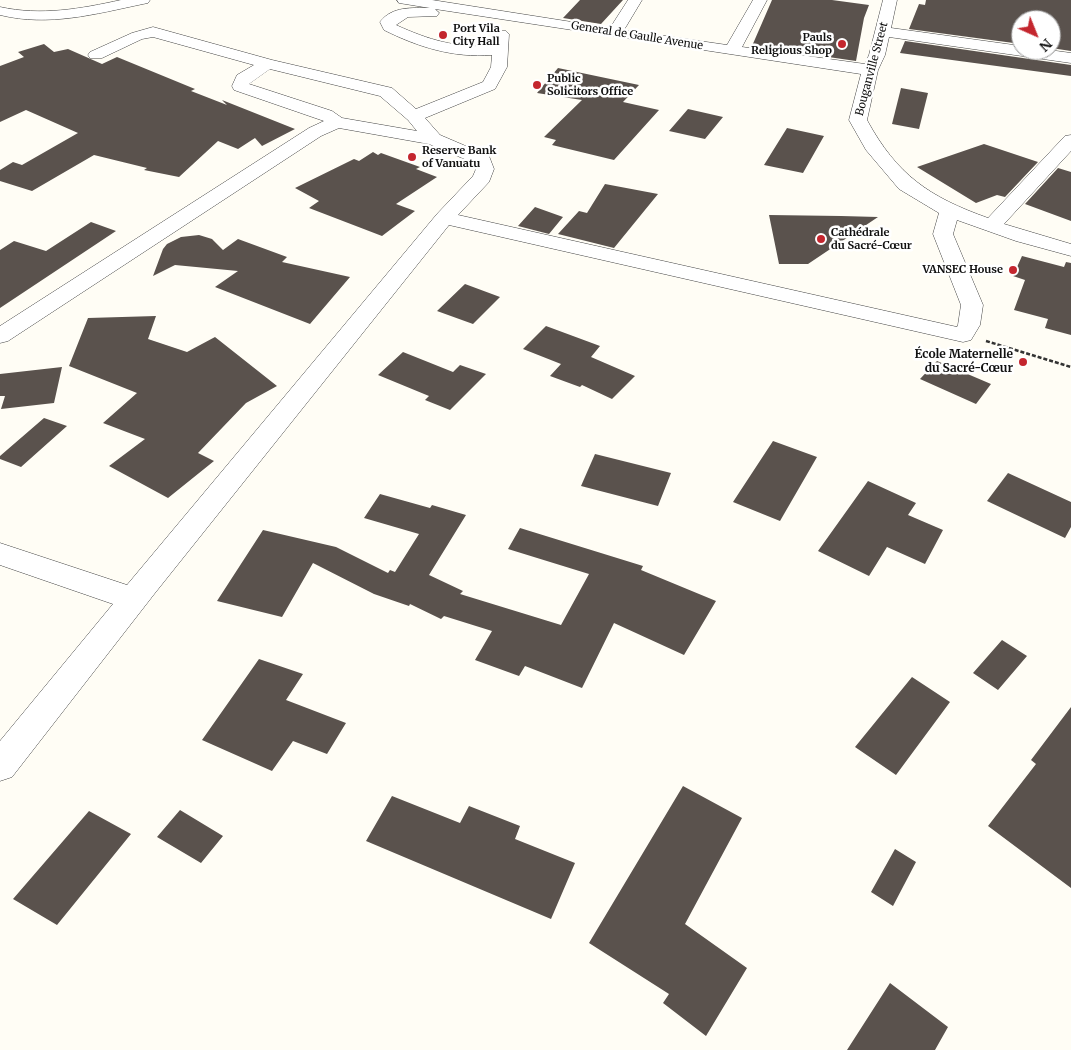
<!DOCTYPE html>
<html>
<head>
<meta charset="utf-8">
<style>
  body { margin:0 }
  #map { position:relative; width:1071px; height:1050px; overflow:hidden; background:#fffdf5; font-family:Merriweather,serif }
  canvas { display:block }
  .north { position:absolute; left:1011px; top:10px; width:50px; height:50px; box-sizing:border-box; background:#fff; border:1px solid #a0a0a0; border-radius:50%; rotate:136deg; font-size:14px; font-weight:700; line-height:20px; text-align:center; color:#111 }
  .north::after { content:''; display:block; margin:auto; width:18px; height:22px; background:#c4262e; clip-path:polygon(50% 0,100% 100%,50% 72%,0 100%) }
</style>
</head>
<body>
<div id="map">
<canvas width="1071" height="1050"></canvas>
<div class="north">N</div>
</div>
<script>
const ctx = document.querySelector('canvas').getContext('2d');
ctx.lineJoin = 'round';
function fill(path, color) { ctx.fillStyle = color; ctx.fill(path, 'evenodd'); }
function strokePath(path, color, width, dash) { ctx.strokeStyle = color; ctx.lineWidth = width; ctx.lineCap = dash ? 'butt' : 'round'; ctx.setLineDash(dash || []); ctx.stroke(path); }
function label(font, color, halo, rows, align = 'center') {
  ctx.font = font + ' Merriweather,serif'; ctx.lineWidth = 5; ctx.setLineDash([]); ctx.textBaseline = 'middle'; ctx.strokeStyle = halo; ctx.fillStyle = color; for (const [text, x, y, turn = 0] of rows) {
    ctx.save(); ctx.translate(x, y); ctx.rotate((+turn || 0) * Math.PI / 180); ctx.textAlign = isNaN(turn) ? turn : align; if (halo) ctx.strokeText(text, 0, 0); ctx.fillText(text, 0, 0); ctx.restore();
  }
}
const building = new Path2D(`
  M580,0H623L601,24L563,18Z
  M772,0H832L869,5L864,18L856,61L752,46Z
  M926,0H1071V51L1051,48V20H1021V44L909,29L919,4L925,5Z
  M905,41L1071,65V76L900,53Z
  M44,44L54,52L68,49L102,64L117,57L195,89L191,91L227,105L222,100L295,129L262,146L255,138L238,149L218,141L179,177L144,170L147,168L94,155L32,191L0,181V170L13,162L22,165L78,133L26,110L0,122V66L24,57L18,52Z
  M558,68L639,85L623,102L659,110L614,160L552,145L556,140L544,137L582,100L537,93Z
  M901,88L928,93L919,129L892,124Z
  M688,109L723,117L705,139L669,131Z
  M787,128L824,136L803,173L764,165Z
  M984,144L1038,162L1005,197L997,195L976,203L917,167Z
  M373,152L378,155L381,153L420,167L416,169L437,177L396,204L415,211L382,236L309,208L319,201L295,188L354,159L359,161Z
  M1058,168L1071,172V221L1025,204Z
  M605,184L658,194L614,248L558,234L579,211L587,213Z
  M535,207L563,217L549,234L518,226Z
  M769,215L841,216L878,217L808,264H779Z
  M91,222L116,231L0,308V250L14,241L46,251Z
  M199,235L212,239L223,250L238,239L287,257L282,262L350,277L310,324L215,287L238,271L175,265L153,276L163,249L167,244L181,237Z
  M1022,256L1064,267L1066,262L1071,263V335L1045,328L1048,319L1014,310L1025,280L1013,276Z
  M465,284L500,297L473,324L437,311Z
  M156,316L148,339L187,352L215,337L277,386L246,403L198,453L214,461L168,498L109,466L145,439L103,423L137,393L69,366L88,318Z
  M546,326L600,346L591,357L635,376L612,399L582,385L580,387L550,376L561,364L523,349Z
  M403,352L453,372L460,365L486,374L450,410L425,400L429,396L378,375Z
  M937,361L991,384L976,404L920,379Z
  M62,367L54,403L1,409L5,396H0V374Z
  M44,418L67,426L21,467L0,459V456Z
  M773,441L817,457L780,521L733,502Z
  M595,454L671,473L658,506L581,486Z
  M1008,473L1071,502V527L1065,538L987,501Z
  M868,481L916,503L908,515L943,530L925,564L887,547L869,576L818,551Z
  M380,494L430,508L432,505L466,515L429,575L463,591L460,594L561,625L589,574L508,549L520,528L643,566L641,570L716,601L684,655L614,623L582,688L525,666L519,676L475,660L492,631L444,616L441,619L410,604L409,606L374,594L313,563L282,617L217,601L263,530L336,547L388,573L390,570L395,572L419,534L364,518Z
  M1002,640L1027,656L998,690L973,673Z
  M259,659L303,674L286,700L346,723L327,754L293,741L272,771L202,740Z
  M912,677L950,702L896,775L855,747Z
  M1071,707V888L988,826L1036,764L1031,760Z
  M683,786L742,818L685,924L747,968L706,1036L663,1003L669,994L589,943Z
  M392,796L460,823L469,806L520,826L515,839L575,863L551,919L366,841Z
  M180,810L223,836L201,863L157,837Z
  M89,811L131,834L57,925L13,899Z
  M895,849L916,862L893,906L871,892Z
  M890,983L948,1027L935,1050H847Z`);
const path = new Path2D(`
  M986,341L1071,367`);
const minor = new Path2D(`
  M121,0H150L148,3L143,4C95,14 49,27 0,15V7C41,16 80,9 121,0Z
  M397,0H432L610,28L628,0H642L624,30L727,45L753,0H767L742,47L865,64L869,55L883,0H897L891,28L1021,46V50H1049L1071,53V63L889,37L885,55L878,70L867,120C897,175 929,197 988,218L1065,136L1071,135V151L1004,224L1071,244V256L1016,241L957,220L953,234L983,305L980,325L971,340L963,342L449,225L155,593L12,777L0,781V741L113,604L0,565V543L127,585L437,214L473,176L476,169L474,163L429,144L339,128L321,136L8,341L0,343V326L309,128L324,121L234,90L232,86L237,75L254,65L153,37L142,39L102,58H90L88,55L90,52L132,33L153,27L272,60L392,88L416,109L483,82L491,67L492,55C453,58 418,47 384,30L380,22C392,6 412,8 430,8L399,3ZM435,9L861,74L849,120L866,150L899,189L939,213L933,234L961,305L958,325L957,327L458,215L489,182L494,169L489,156L440,135L425,118L495,89L507,67L509,34L506,31H496L493,34L492,46C456,48 429,40 396,25L408,17L437,16L439,13ZM270,69L380,96L408,120L417,131L342,118L332,111L249,84Z`);
const markers = [
  [443,35,5,"#c4262e"],
  [842,44,5,"#c4262e"],
  [537,85,5,"#c4262e"],
  [412,157,5,"#c4262e"],
  [821,239,5,"#c4262e"],
  [1013,270,5,"#c4262e"],
  [1023,362,5,"#c4262e"]
];
const farPoinames = [
  ["Port Vila",453,29],
  ["City Hall",453,42],
  ["Pauls",832,38,"right"],
  ["Religious Shop",832,51,"right"],
  ["Public",547,79],
  ["Solicitors Office",547,92],
  ["Reserve Bank",422,151],
  ["of Vanuatu",422,164],
  ["Cathédrale",831,233],
  ["du Sacré-Cœur",831,246],
  ["VANSEC House",1003,270,"right"]
];
const farStreetnames = [
  ["General de Gaulle Avenue",637,36,9],
  ["Bouganville Street",872,69,-75]
];
const poiNames = [
  ["École Maternelle",1013,355],
  ["du Sacré-Cœur",1013,369]
];
fill(building, '#5a524d');
strokePath(minor, '#444', 1);
strokePath(path, '#333', 2.5, [4, 2]);
fill(minor, '#fff');
for (const [x, y, r, color] of markers) { const dot = new Path2D(); dot.arc(x, y, r, 0, 2 * Math.PI); ctx.fillStyle = color; ctx.fill(dot); strokePath(dot, '#fff', 2); }
label('bold 11px', '#111', '#fff', farPoinames, 'left');
label('11px', '#111', '#fff', farStreetnames);
label('bold 12px', '#111', '#fff', poiNames, 'right');
</script>
</body>
</html>
